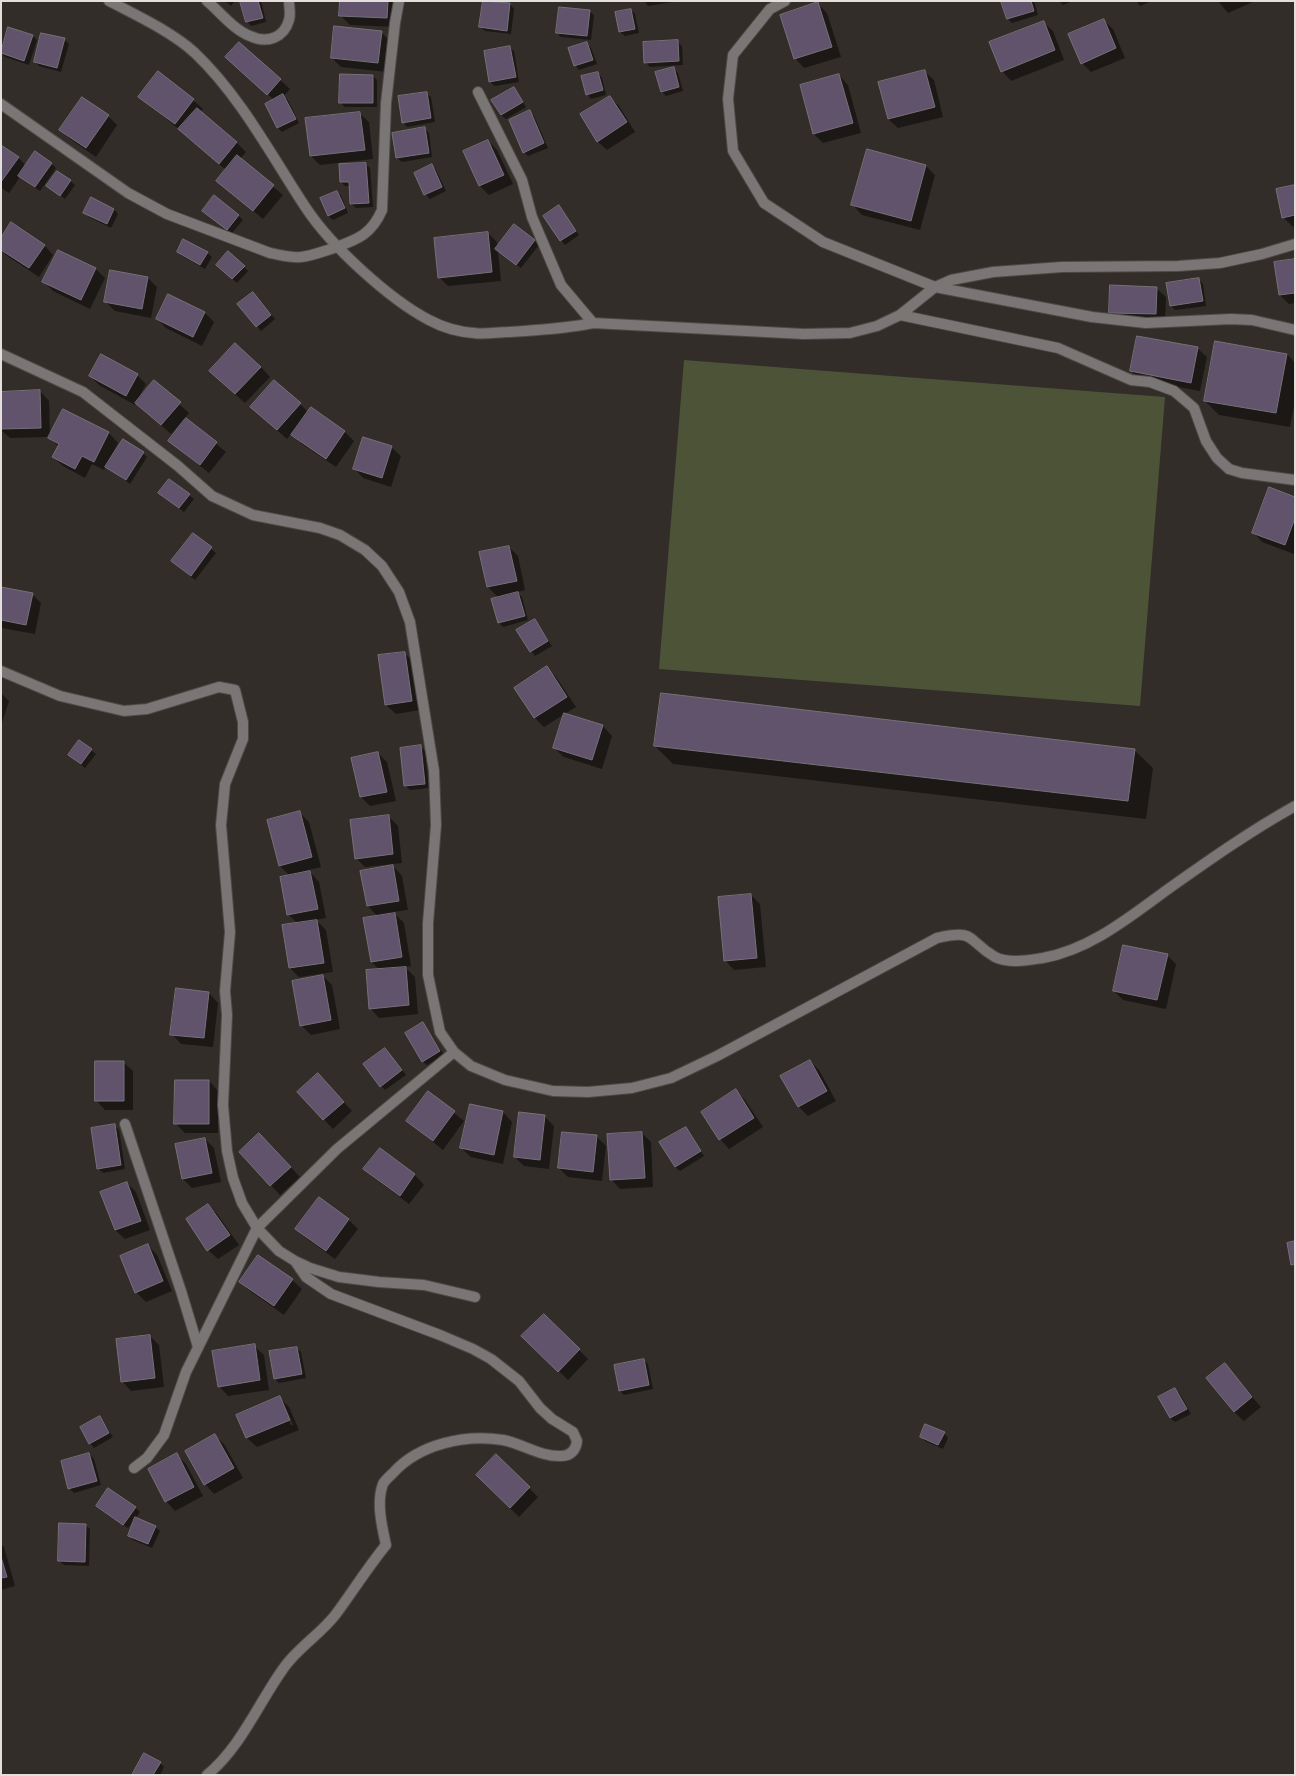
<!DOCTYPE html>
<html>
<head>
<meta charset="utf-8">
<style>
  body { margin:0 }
  #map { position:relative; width:1296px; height:1776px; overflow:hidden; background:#332d29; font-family:Mulish,sans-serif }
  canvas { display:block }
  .frame { position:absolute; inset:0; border:2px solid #e3dfdd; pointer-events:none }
</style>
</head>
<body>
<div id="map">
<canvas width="1296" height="1776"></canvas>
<div class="frame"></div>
</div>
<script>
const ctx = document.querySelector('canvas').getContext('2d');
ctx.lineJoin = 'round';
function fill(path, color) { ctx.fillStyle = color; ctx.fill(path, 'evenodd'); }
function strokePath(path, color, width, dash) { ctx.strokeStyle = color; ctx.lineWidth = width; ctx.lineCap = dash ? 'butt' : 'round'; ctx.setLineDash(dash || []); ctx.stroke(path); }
const green = new Path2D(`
  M684,360L1165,397L1140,706L659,669Z`);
const shadow = new Path2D(`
  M225,1H235L231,6Z
  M241,1H261L266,22L251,26L247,21Z
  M341,1H397L396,27L350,25L340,15Z
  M644,1H679L648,6Z
  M1002,1H1034L1038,15L1012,23L1008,19Z
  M1059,1H1073L1063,5Z
  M1136,1H1152L1140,6Z
  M1218,1H1255L1228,13Z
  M510,4L514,9L511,34L485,31L480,27Z
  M818,4L827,13L841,57L804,68L795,58Z
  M631,10L635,14L639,33L625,36L620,32L616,13Z
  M589,11L594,15L591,40L561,37L557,33Z
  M1103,20L1113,29L1125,58L1091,72L1082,63Z
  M1043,22L1053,31L1064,60L1011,81L1002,71Z
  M8,28L32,35L37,40L29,65L5,57L1,53Z
  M381,32L390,41L387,72L341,67L332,58Z
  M64,39L69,44L61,72L39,66L35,62Z
  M677,41L682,46L683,65L650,67L645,62Z
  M239,43L290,89L284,96L288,100L299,123L282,132L278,128L274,100L236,66Z
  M587,43L591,48L597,64L579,70L575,65Z
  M509,47L514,51L519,82L495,86L490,82L485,51Z
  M673,68L678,73L683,91L666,96L662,92L656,73Z
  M924,71L934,80L943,117L898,128L888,119L879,83Z
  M598,73L602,78L606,95L591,99L587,94Z
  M839,75L848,85L861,133L823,143L814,134L801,86Z
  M373,76L377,80V107H345L340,102Z
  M514,88L526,107L506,119L501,115Z
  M426,93L431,97L435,122L407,127L403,122Z
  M140,96L193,100L203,109L200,112L237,143L246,152L240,159L283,195L263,219L217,181L226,170Z
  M610,97L619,106L635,132L607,150L597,141Z
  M529,111L534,116L548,148L528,156L524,152Z
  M359,113L369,122L373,159L320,165L311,156Z
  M108,116L117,125L96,157L70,139L61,130Z
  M424,128L429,133L432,157L402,162L397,158Z
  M488,141L497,150L513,184L489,195L480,186L465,152Z
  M1,146L18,157L26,166L51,163L56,168L40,191L20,177L9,193L1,188Z
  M366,164L370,168L373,207L356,208L351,204V186H345L341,182L340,165Z
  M432,166L436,170L446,191L430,199L425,194Z
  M926,166L935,175L920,230L862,215L853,205Z
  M70,181L75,185L65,199L48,186Z
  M1295,186V226L1293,227L1283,217Z
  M337,192L341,196L348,213L333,220L328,216Z
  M559,206L579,235L565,245L561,240Z
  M114,209L118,214L111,228L89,217L85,212Z
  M208,215H238L243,220L232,233Z
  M488,233L497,242L498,247L534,240L539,245L521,268L498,251L501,281L448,286L439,277Z
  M1,239L44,245L53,255L39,277L6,255L1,250Z
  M58,251L96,269L105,278L90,309L53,291L44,282Z
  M178,252L207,253L212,257L205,269L182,256Z
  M1295,260V303L1289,304L1280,295Z
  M244,267L248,271L237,283L221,269Z
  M148,278L157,287L151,318L115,311L105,301Z
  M1199,279L1203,284L1206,306L1175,310L1171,306Z
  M1156,288L1166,297L1165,323L1119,322L1110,312Z
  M253,293L275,319L261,331L257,326Z
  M205,313L214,322L202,346L166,328L157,319Z
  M1197,348L1207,357L1200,391L1141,380L1131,371Z
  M1287,354L1295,363V401L1290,427L1219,415L1205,401Z
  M261,367L270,377L245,403L220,381Z
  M137,375L146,384L139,397L154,381L189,413L185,418L226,452L209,473L169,441L185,420L184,419L171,434L136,403L135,405L99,385L90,376Z
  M40,391L49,401L50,436L63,410L109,433L118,443L108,461L110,462L143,453L147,457L130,484L106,466L104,470L92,464L85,478L63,466L53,457L59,447L49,437L10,438L1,430V393Z
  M300,404L308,412L311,408L345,432L354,441L336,467L302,444L293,435L295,429L287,439L261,416Z
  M391,447L401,456L391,487L363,478L354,468Z
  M170,480L194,499L184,512L160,493Z
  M1295,498V551L1294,554L1262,542L1253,532Z
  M193,534L216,553L195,580L177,565Z
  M509,547L518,556L525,590L517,592L522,597L528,620L503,627L499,623V598L488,587Z
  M1,588L32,594L41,603L35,634L1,628Z
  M535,621L552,646L535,656L517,631Z
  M404,653L414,662L420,710L396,714L386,705Z
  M546,667L556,677L576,707L544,727L535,718L516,688Z
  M1,693L9,701L1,726Z
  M565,715L603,726L612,736L602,769L564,757L554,748Z
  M421,746L425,751L429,788L410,790L405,785Z
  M655,746L1134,750L1153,768L1146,819L673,764Z
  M91,750L96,754L85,768L69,755Z
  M378,753L387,762L396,801L370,806L361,797L352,759Z
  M299,812L309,822L321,867L297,873L298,874L310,872L319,882L326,918L316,920L326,930L333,972L299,977L290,968L298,924L288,914L290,876L280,866Z
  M388,816L398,826L402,863L365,867L356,858Z
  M393,866L402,876L408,910L393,912L404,923L411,966L405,967L415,977L418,1014L379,1018L370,1008L380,970L371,962L378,917L368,906L362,871Z
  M751,895L760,904L766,967L734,970L725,960Z
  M1167,955L1176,964L1166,1009L1123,1000L1114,991Z
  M323,976L332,985L340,1029L311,1035L301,1025Z
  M209,993L218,1003L213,1047L181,1044L172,1034Z
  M423,1023L444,1055L427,1065L422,1061Z
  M389,1054L406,1075L385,1090L381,1086Z
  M810,1061L819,1070L836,1101L808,1116L798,1106Z
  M123,1062L133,1071V1110H105L96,1100Z
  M209,1081L218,1091V1133H185L175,1123Z
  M327,1084L352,1111L333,1129L298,1092Z
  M736,1090L745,1100L763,1127L729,1149L720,1139Z
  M429,1093L464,1121L443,1150L407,1121Z
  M471,1105L503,1112L512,1122L503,1164L471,1157L461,1148Z
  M544,1116L554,1126L549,1169L524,1166L515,1157Z
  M114,1125L119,1130L125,1169L103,1173L98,1168Z
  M685,1128L704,1156L680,1171L675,1167Z
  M642,1133L651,1142L653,1187L620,1189L611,1179Z
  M596,1136L606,1146L602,1181L568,1177L559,1168Z
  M205,1139L214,1148L221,1182L192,1188L183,1179Z
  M268,1143L300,1177L280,1195L240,1152Z
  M380,1149L415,1175L424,1185L409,1204L374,1178L365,1169Z
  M127,1183L136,1192L150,1230L125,1239L115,1230Z
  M208,1205L217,1214L239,1245L218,1259L208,1250Z
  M348,1219L358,1229L335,1259L306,1238L296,1228Z
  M148,1245L157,1255L172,1291L146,1302L136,1292Z
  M292,1280L302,1289L284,1315L250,1291L240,1282Z
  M544,1315L588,1359L568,1380L523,1336Z
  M150,1336L159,1345L164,1387L131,1391L122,1381Z
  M254,1346L264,1355L269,1390L228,1396L219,1386Z
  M297,1348L301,1352L306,1378L279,1383L275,1379Z
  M643,1360L648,1364L653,1389L624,1395L620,1391Z
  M1224,1365L1261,1407L1244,1421L1234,1412Z
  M1175,1389L1180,1394L1191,1414L1175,1422L1170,1418Z
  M279,1397L289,1407L299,1430L257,1447L247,1438L238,1415ZM283,1407H285L293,1425H291Z
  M100,1417L113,1437L94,1448L90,1443Z
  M944,1433L948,1438L943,1449L925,1441L921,1437Z
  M214,1435L224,1444L243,1478L214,1494L205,1484Z
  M89,1454L94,1459L101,1485L74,1493L69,1488Z
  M176,1454L186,1464L203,1496L175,1511L166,1501Z
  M496,1455L538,1497L519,1517L477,1475Z
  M135,1507L140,1512L128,1528L102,1510Z
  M85,1525L90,1529L89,1566L64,1565L59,1561Z
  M155,1527L160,1531L152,1548L133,1540L129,1536Z
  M1,1544L4,1547L15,1586L1,1590Z
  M160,1763L164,1767L160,1775H133Z`);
const building = new Path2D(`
  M240,1H258L263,18L246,22Z
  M340,1H388L387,18L339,16Z
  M483,1L510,3L507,31L479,27Z
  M1001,1H1031L1034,11L1007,19Z
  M818,2L832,47L794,59L780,15Z
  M559,7L590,10L587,36L556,33Z
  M631,9L635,29L619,32L615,12Z
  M1104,19L1116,48L1081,64L1068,34Z
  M1044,21L1055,50L1001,72L989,42Z
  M334,26L382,31L378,63L331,58Z
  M8,27L33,35L24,61L1,53Z
  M41,33L65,38L57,68L34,62Z
  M678,40L679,61L644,63L643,42Z
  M239,42L281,79L267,95L225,57Z
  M587,42L593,60L574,66L568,48Z
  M510,46L516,77L489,82L484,51Z
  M674,67L679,87L661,92L655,72Z
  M925,70L935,107L888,119L878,82Z
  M158,71L194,99L175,124L138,97Z
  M598,72L603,90L586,95L581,76Z
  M340,74L373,75V103H339Z
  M839,74L853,123L813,134L800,85Z
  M514,87L523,102L501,115L491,100Z
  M427,92L431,118L402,123L398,96Z
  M283,94L296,119L277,128L265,104Z
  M610,96L627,122L597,142L580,114Z
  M82,97L109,115L86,148L59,130Z
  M197,108L237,142L219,164L178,129Z
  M530,110L544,143L523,153L509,120Z
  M360,112L365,150L310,156L305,118Z
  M425,127L429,153L396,158L392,133Z
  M488,140L504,175L479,186L463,151Z
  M1,145L19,157L1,182Z
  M867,149L926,165L911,221L851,205Z
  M35,151L52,163L35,187L18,176Z
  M237,155L274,185L253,211L216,181Z
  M366,163L369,203L350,204L349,182H340L339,164Z
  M432,164L442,187L424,195L414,173Z
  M57,171L71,180L60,196L46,186Z
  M1295,185V215L1282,218L1276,189Z
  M337,191L345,208L328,216L320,198Z
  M214,195L239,215L227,230L202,211Z
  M91,197L114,209L107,224L83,213Z
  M559,205L576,231L560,241L543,216Z
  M11,222L45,245L29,268L1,250V238Z
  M514,224L535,240L516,265L495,249Z
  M488,232L492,272L438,278L434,238Z
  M183,239L208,252L200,265L177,252Z
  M58,250L96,268L81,300L42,282Z
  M228,251L245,266L232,279L216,265Z
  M1295,259V293L1279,295L1274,262Z
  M110,270L148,277L142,309L104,302Z
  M1199,278L1203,301L1170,306L1166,283Z
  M1110,285L1157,287L1156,314L1109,313Z
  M253,292L271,315L256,327L237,304Z
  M168,294L205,312L193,337L156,319Z
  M1137,336L1198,347L1191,383L1130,371Z
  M1215,341L1287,354L1276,413L1204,401Z
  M235,343L261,367L235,394L209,371Z
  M101,354L138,374L126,396L89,376Z
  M154,380L181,402L161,425L135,403Z
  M274,380L301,403L277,430L250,407Z
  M40,390L41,428L1,429V392Z
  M311,407L345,431L326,459L291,435Z
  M63,409L109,432L94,462L82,456L75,469L52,457L59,444L48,438Z
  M186,418L217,442L200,465L168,441Z
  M363,437L392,446L382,478L353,469Z
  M123,439L144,452L126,480L105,467Z
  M169,479L190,494L179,508L158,493Z
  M1269,487L1295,497V518L1285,545L1252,533Z
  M193,533L212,547L191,576L171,561Z
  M509,546L517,581L487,587L479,552Z
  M1,587L33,593L26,625L1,620Z
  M518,592L525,616L498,623L491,599Z
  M535,619L548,641L530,652L516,630Z
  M405,652L412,701L385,705L378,655Z
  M547,666L567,697L534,718L514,688Z
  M661,693L1135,749L1128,801L654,746Z
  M564,713L603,725L592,760L553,748Z
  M79,740L92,749L81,764L68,755Z
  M421,745L425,784L404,786L400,748Z
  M378,752L387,792L360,797L351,758Z
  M300,811L312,857L279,866L267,820Z
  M389,815L393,854L355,859L350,820Z
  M393,865L399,901L367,906L360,871Z
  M310,871L318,909L287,915L280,877Z
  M751,894L757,958L724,961L718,897Z
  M395,913L402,957L371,962L363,918Z
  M317,920L324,963L289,968L282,925Z
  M1123,945L1168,954L1157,1000L1113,991Z
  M406,967L409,1005L369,1009L366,970Z
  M323,975L331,1020L300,1026L292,981Z
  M176,988L209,992L204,1038L170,1035Z
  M423,1022L440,1051L422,1062L405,1033Z
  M385,1048L402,1070L380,1087L363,1064Z
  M810,1060L827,1091L798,1107L780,1076Z
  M95,1061H124V1101H95Z
  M318,1073L344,1102L323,1120L297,1092Z
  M175,1080H209V1124H174Z
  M736,1089L754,1118L719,1140L701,1112Z
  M428,1091L455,1111L433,1141L406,1121Z
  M470,1104L503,1111L494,1155L460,1148Z
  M519,1112L545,1115L540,1160L514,1157Z
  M115,1124L121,1165L97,1169L91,1128Z
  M686,1127L701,1151L675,1167L659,1142Z
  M562,1132L597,1135L593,1172L558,1168Z
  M642,1132L645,1178L610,1180L607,1134Z
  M259,1133L291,1167L270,1186L239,1152Z
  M205,1138L212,1173L182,1179L175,1144Z
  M380,1148L415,1174L400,1196L363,1169Z
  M127,1182L141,1221L115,1230L100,1192Z
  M319,1197L349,1219L326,1251L295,1229Z
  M208,1204L230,1235L207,1251L186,1219Z
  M1295,1241V1264L1291,1265L1287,1243Z
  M148,1244L163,1281L135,1293L120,1256Z
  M258,1255L293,1279L274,1306L239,1282Z
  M544,1314L580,1349L558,1372L521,1336Z
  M150,1335L155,1378L121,1382L116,1339Z
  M255,1344L260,1380L218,1387L212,1351Z
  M297,1347L302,1374L274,1379L269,1351Z
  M644,1359L649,1385L619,1391L614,1365Z
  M1225,1363L1252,1397L1234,1412L1206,1378Z
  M1175,1388L1187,1409L1170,1418L1158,1397Z
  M280,1396L290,1420L246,1438L236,1415Z
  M100,1416L109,1433L89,1444L80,1427Z
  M925,1424L945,1432L938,1445L920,1437Z
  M215,1434L234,1468L204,1485L185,1451Z
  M89,1453L97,1481L68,1489L61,1461Z
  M177,1453L194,1487L165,1502L148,1469Z
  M496,1454L530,1487L510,1508L476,1475Z
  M108,1488L136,1507L123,1525L96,1506Z
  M135,1517L156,1526L148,1544L128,1536Z
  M59,1523L86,1524L85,1562L58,1561Z
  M1,1557L7,1577L1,1578Z
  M144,1753L161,1762L153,1775H132Z`);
const minor = new Path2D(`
  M109,1C136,15 172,32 195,53C241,97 271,155 306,208C331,246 389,299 429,320C442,327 459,332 474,333C485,335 497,332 508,332C537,330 564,329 593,323L804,334L850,333L877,326L900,315L935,287L951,280L993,272L1062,267L1178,266L1220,263L1262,254L1295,244
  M207,1C220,12 234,30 250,36C267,44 284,38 289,20C291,14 289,7 289,1
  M785,1L770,9L733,55L728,99L733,151L764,203L823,242L935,287L1092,317L1146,323L1231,319L1252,320L1295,330
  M478,92L522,180L532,217L561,285L593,323
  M1,104L128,193L167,214L270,253C281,255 290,258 301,257C311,256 321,252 331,249C355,240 371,236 382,210L386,103L395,23L399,1
  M900,315L1058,348L1131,380L1150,382L1174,391L1194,408L1206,441L1217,458L1229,469L1242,473L1295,480
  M1,354L83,392L178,466L212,496L253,515L320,528L340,535L365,550L382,566L399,592L410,622L434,771L436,825L428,923V975L440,1032L454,1052L471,1066L505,1080L553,1091L588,1092L632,1088L671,1078L717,1056L937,938C977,929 966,940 995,957C1009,964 1029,960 1043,958C1092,949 1132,915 1171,887C1212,858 1252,830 1295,806
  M1,671L60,696L124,711L147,709L219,687L235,690L243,722V739L225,784L221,825L230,932L225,991L227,1015L223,1105L227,1151L233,1178L242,1203L257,1228L279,1251L295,1261L310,1268L339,1277L379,1282L424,1285L475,1297
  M125,1124L181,1291L198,1347
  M134,1468L147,1458L164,1435L186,1372L257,1228L337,1149L454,1052
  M207,1775C241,1747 258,1704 283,1669C297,1648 321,1634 336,1614C353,1591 368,1567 386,1545C382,1527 376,1502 383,1484C385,1480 390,1476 393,1473C419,1444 465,1434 503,1440C523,1444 541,1457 561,1456C571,1456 576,1450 577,1441L573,1432L552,1419L540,1408L519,1381L491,1359L473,1349L440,1335L331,1294L306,1277L295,1261`);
fill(green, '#4d5337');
fill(shadow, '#0007');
fill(building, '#61536c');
strokePath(building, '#757178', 1);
strokePath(minor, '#4f4946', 12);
strokePath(minor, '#7a7676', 10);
</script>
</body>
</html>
